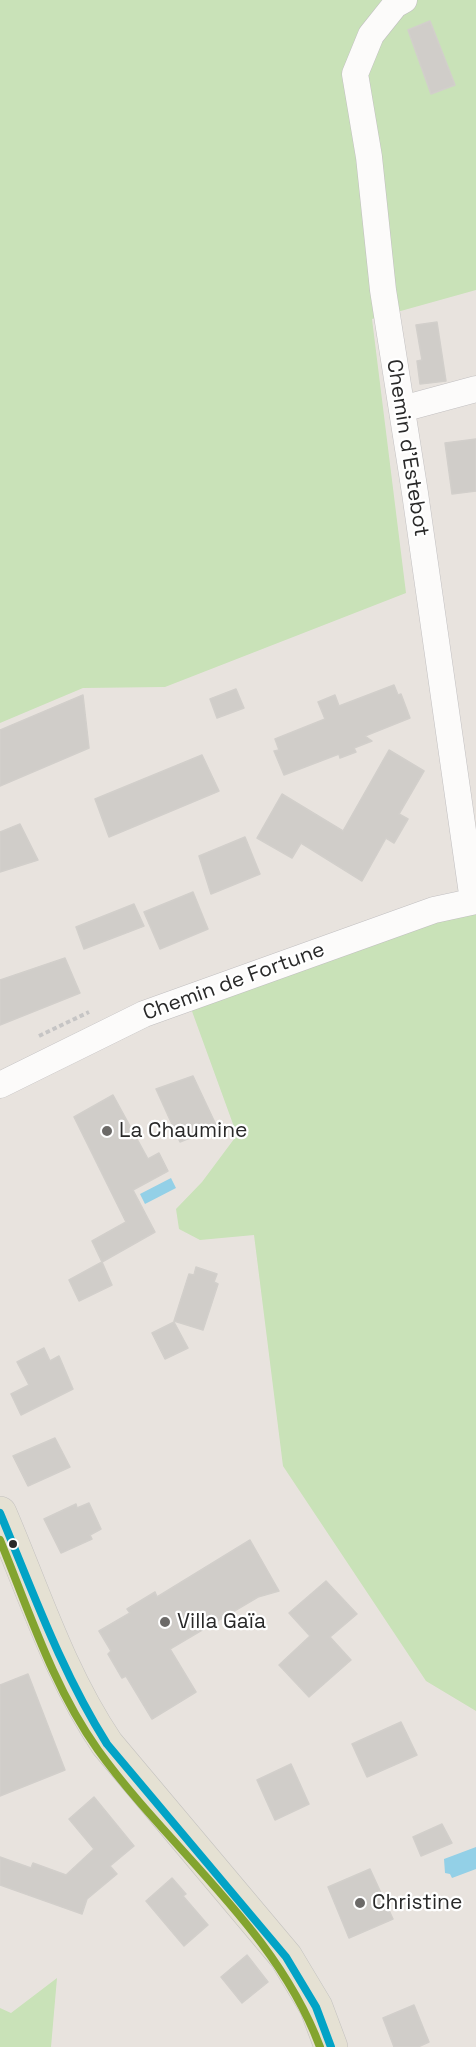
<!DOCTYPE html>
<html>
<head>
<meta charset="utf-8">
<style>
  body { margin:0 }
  canvas { display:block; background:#e8e3de }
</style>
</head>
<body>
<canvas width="476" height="2047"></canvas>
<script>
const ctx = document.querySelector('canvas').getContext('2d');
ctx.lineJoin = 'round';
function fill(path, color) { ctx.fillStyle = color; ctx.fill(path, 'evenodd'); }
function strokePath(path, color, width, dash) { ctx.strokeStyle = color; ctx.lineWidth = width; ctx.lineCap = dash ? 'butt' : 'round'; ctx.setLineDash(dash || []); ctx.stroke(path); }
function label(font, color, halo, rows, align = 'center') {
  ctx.font = font + ' "Space Grotesk",sans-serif'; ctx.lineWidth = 4.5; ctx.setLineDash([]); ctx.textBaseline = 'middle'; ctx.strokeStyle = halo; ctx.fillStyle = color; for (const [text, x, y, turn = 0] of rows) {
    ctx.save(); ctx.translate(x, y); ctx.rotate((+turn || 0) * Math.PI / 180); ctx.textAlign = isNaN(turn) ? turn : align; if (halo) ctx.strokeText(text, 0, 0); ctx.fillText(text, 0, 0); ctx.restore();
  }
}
const green = new Path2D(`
  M0,0H476V290L372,319L406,593L165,687L83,688L0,723Z
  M476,908V1711L426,1681L283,1466L254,1235L200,1240L179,1229L176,1209L202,1182L237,1135L189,1003Z
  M57,1978L51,2047H0V2008L11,2013Z`);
const water = new Path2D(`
  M171,1178L176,1188L145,1204L140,1194Z
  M476,1847V1869L452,1878L450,1874L445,1873L444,1859Z`);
const building = new Path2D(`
  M430,21L455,85L431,94L408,30Z
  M437,322L446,381L420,384L417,361L422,360L416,325Z
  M476,439V491L452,494L445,443Z
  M394,685L398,695L401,694L410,718L365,736L372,741L354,748L356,752L340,758L339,754L284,775L274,751L279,750L275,739L325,719L318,702L335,695L339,706Z
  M236,689L244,708L217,718L210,699Z
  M83,695L89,748L0,786V730Z
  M389,750L424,771L399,814L408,819L394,843L386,838L362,881L301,843L292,858L257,838L282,794L343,831Z
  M202,755L219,791L109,837L95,799Z
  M20,824L38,860L0,872V832Z
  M245,837L260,874L211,894L199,856Z
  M193,892L208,929L160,949L144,912Z
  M134,904L144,926L84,949L76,927Z
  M65,958L80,993L0,1025V980Z
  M193,1076L217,1127L180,1142L156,1089Z
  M113,1095L148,1159L159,1153L168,1171L133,1190L155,1232L102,1262L92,1241L126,1222L74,1117Z
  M102,1262L112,1285L79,1301L69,1280Z
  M196,1267L217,1274L214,1282L218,1284L203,1330L174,1321L189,1274L194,1275Z
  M174,1322L188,1348L165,1359L152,1333Z
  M44,1348L50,1361L59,1356L73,1389L21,1415L11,1394L29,1385L17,1362Z
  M55,1438L70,1467L28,1486L13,1456Z
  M89,1503L101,1529L90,1535L92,1539L61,1553L44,1519L76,1504L77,1508Z
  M250,1540L279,1591L258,1597L170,1649L196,1692L152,1719L126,1676L122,1678L108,1654L111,1651L99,1631L130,1613L127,1609L155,1592L157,1597Z
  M326,1581L357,1614L330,1637L351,1660L309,1697L279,1665L310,1636L289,1613Z
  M28,1674L65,1770L0,1796V1685Z
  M401,1722L417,1755L367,1777L352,1744Z
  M291,1764L309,1804L275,1820L257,1780Z
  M94,1797L134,1846L110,1866L117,1874L87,1899L82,1914L0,1885V1857L31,1868L33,1863L66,1875L94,1849L69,1819Z
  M442,1824L452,1843L421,1856L413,1837Z
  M370,1869L393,1919L349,1938L328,1887Z
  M172,1878L186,1894L183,1896L208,1925L184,1946L146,1901Z
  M247,1955L268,1982L242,2003L221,1977Z
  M414,2005L429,2042L418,2047H394L383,2018Z`);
const path = new Path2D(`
  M39,1036L89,1012`);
const minor = new Path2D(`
  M404,0L395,5L371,35L355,74L369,157L383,290L415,493L473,901
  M402,409L476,389
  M0,1085L144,1014L434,910L476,901`);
const major = new Path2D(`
  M0,1513C34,1592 59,1673 107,1744L286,1957L316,2007L331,2047`);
const bus1 = new Path2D(`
  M0,1513C33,1592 61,1671 107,1744L286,1957L316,2007L331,2047`);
const bus2 = new Path2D(`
  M0,1540C29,1611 53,1687 98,1750C170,1850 276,1929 320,2047`);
const markers = [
  [107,1131,6,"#6c6a68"],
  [13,1544,5,"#292929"],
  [165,1622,6,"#6c6a68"],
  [360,1903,6,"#6c6a68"]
];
const streetNames = [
  ["Chemin d'Estebot",407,448,81],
  ["Chemin de Fortune",234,982,-20]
];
const poiNames = [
  ["La Chaumine",119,1131],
  ["Villa Gaïa",177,1622],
  ["Christine",372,1903]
];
fill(green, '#c9e2b8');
fill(water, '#93d0e7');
fill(building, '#d0cdc9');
strokePath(building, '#d2cfcb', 1.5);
strokePath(minor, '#c1bfc0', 27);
strokePath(major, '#c4c2c0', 34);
strokePath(path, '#c6c5c5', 4, [4.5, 3]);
strokePath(minor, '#fcfbfa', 26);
strokePath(major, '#e5e1d3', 33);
strokePath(bus1, '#02a3c6', 8);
strokePath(bus2, '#83a42f', 8);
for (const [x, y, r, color] of markers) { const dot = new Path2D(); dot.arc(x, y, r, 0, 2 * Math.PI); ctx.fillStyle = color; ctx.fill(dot); strokePath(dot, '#fff', 2); }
label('21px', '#292929', '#fff', streetNames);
label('21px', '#292929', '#fff', poiNames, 'left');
</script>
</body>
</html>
